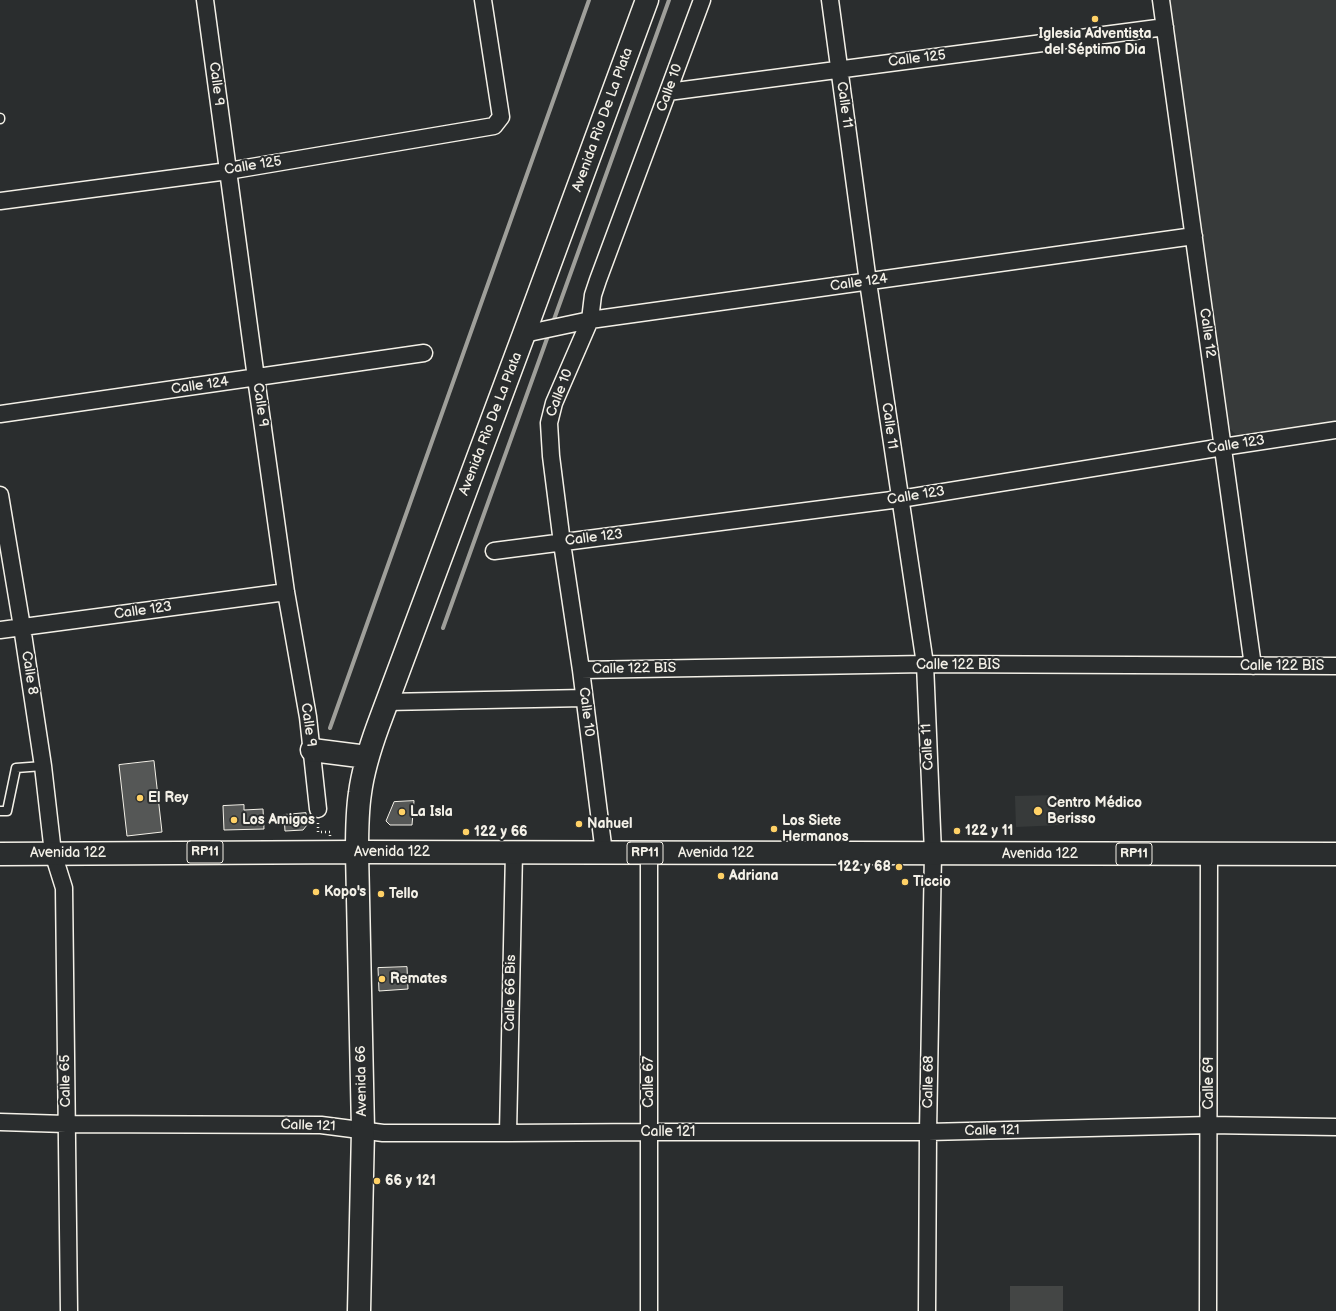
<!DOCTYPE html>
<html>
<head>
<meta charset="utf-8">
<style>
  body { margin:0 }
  canvas { display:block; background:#2a2d2e }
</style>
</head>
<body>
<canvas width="1336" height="1311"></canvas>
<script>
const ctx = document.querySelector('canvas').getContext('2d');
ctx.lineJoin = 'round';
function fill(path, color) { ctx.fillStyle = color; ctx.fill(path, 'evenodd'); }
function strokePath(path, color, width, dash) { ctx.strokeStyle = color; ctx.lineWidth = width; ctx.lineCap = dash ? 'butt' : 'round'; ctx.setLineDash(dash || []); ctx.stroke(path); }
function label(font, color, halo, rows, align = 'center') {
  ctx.font = font + ' "Balsamiq Sans",sans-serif'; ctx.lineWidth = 4; ctx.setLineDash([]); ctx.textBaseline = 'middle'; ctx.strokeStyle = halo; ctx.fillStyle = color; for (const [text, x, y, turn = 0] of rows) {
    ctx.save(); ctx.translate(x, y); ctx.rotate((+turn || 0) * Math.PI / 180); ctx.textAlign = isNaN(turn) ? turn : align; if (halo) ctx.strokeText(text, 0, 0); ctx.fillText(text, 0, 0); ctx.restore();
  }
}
const built = new Path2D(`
  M1169,0H1336V423L1239,437L1230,429Z
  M1059,795L1060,825L1016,827L1015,796Z`);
const green = new Path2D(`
  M1010,1286H1063V1311H1010Z`);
const stream = new Path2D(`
  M552,325L669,0
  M443,628L549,333
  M330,728L589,0`);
const building = new Path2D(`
  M154,761L162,832L127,836L119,765Z
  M414,801L412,825H390L386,821L394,802Z
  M244,805V810L263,809L264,829L224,830L223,806Z
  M306,813L307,825L303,830L285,831L284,815Z
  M407,967L408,989L379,991L378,968Z`);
const path = new Path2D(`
  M318,823V832H330V836`);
const service = new Path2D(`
  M0,118V119
  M0,811H7L16,768L43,766`);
const minor = new Path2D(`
  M205,0L256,378L286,592L308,717L318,809
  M830,0L868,282L925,664L933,853L928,1132L927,1311
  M1161,0L1253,666
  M668,92L1165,27
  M0,201L228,171L494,126L501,117L483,0
  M524,334L590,320L1194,236
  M0,414L424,353
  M0,495L22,627L43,766L53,853L64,888L69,1311
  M494,551L900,499L1223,447L1336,430
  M0,630L286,592
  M581,670L925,664L1336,666
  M386,702L584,698
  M604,853L581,670L562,543L551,456L549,423L554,403L590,320L593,295L598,280L702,0
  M649,853V1311
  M0,1122L66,1124L321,1125L383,1133H508L649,1132H928L1209,1125L1336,1127
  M508,1133L514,852
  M1208,1311L1209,854`);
const secondary = new Path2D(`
  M312,750L367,757
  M357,852C357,832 357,812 360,793C363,770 370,748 378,726L524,334L647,0`);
const primary = new Path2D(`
  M357,852L1336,854`);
const trunk = new Path2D(`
  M0,854L357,852L363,1130L359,1311`);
const markers = [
  [1095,19,4,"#ffd166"],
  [140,798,4,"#ffd166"],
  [1038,811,5,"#ffd166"],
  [402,812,4,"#ffd166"],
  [234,820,4,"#ffd166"],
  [579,824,4,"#ffd166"],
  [774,829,4,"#ffd166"],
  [957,831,4,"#ffd166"],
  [466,832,4,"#ffd166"],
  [899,867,4,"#ffd166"],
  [721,876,4,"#ffd166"],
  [905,882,4,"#ffd166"],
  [316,892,4,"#ffd166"],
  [381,894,4,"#ffd166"],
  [382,979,4,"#ffd166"],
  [377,1181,4,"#ffd166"]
];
const shields = [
  [205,852,36],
  [645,853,36],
  [1134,854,36]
];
const shieldNames = [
  ["RP11",205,852],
  ["RP11",645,853],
  ["RP11",1134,854]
];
const poiNames = [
  ["Iglesia Adventista",1095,34,"center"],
  ["del Séptimo Dia",1095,50,"center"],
  ["El Rey",148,798],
  ["Centro Médico",1047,803],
  ["Berisso",1047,819],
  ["La Isla",410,812],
  ["Los Amigos",242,820],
  ["Los Siete",782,821],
  ["Hermanos",782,837],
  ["Nahuel",587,824],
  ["122 y 11",965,831],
  ["122 y 66",474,832],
  ["122 y 68",891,867,"right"],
  ["Adriana",729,876],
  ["Ticcio",913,882],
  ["Kopo's",324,892],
  ["Tello",389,894],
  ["Remates",390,979],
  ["66 y 121",385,1181]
];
const streetNames = [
  ["Calle 125",917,59,-7],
  ["Calle 9",216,84,83],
  ["Calle 10",670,88,-70],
  ["Calle 11",844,105,82],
  ["Avenida Rìo De La Plata",603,120,-70],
  ["Calle 125",253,166,-9],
  ["Calle 124",859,283,-8],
  ["Calle 12",1207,333,82],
  ["Calle 124",200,386,-8],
  ["Calle 10",560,393,-69],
  ["Calle 9",260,405,82],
  ["Avenida Rìo De La Plata",491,424,-69],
  ["Calle 11",889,426,82],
  ["Calle 123",1236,445,-9],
  ["Calle 123",916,496,-9],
  ["Calle 123",594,538,-7],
  ["Calle 123",143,611,-8],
  ["Calle 122 BIS",958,665],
  ["Calle 122 BIS",1282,666],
  ["Calle 122 BIS",634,669,-1],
  ["Calle 8",29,673,81],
  ["Calle 10",586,712,83],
  ["Calle 9",308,725,82],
  ["Calle 11",928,747,-93],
  ["Avenida 122",392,852],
  ["Avenida 122",68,853],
  ["Avenida 122",716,853],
  ["Avenida 122",1040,854],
  ["Calle 66 Bis",511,993,-89],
  ["Calle 65",66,1081,-91],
  ["Avenida 66",362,1081,-91],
  ["Calle 67",649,1082,-90],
  ["Calle 68",929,1082,-89],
  ["Calle 69",1209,1083,-90],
  ["Calle 121",308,1126,2],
  ["Calle 121",992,1131,-1],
  ["Calle 121",668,1132]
];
fill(built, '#373a3a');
fill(green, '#444645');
strokePath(stream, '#9f9f9a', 4);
fill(building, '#555756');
strokePath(building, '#f4f1e8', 1);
strokePath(service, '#f4f1e8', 11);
strokePath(minor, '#f4f1e8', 19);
strokePath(secondary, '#f4f1e8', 25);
strokePath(primary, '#f4f1e8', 25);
strokePath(trunk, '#f4f1e8', 25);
strokePath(path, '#f4f1e8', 2.5, [1, 3]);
strokePath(service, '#2a2d2e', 8);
strokePath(minor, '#2a2d2e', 16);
strokePath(secondary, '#2a2d2e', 22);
strokePath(primary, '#2a2d2e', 22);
strokePath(trunk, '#2a2d2e', 22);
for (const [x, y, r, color] of markers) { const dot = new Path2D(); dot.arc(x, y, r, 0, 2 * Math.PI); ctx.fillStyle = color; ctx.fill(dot); strokePath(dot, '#2a2d2e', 1.5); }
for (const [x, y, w] of shields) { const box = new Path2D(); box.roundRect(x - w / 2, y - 11, w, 22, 3); ctx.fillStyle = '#2a2d2e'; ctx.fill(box); strokePath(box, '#f4f1e8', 1); }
label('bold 13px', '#f4f1e8', null, shieldNames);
label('bold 14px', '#f4f1e8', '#2a2d2e', poiNames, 'left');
label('14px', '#f4f1e8', '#2a2d2e', streetNames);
</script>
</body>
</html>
